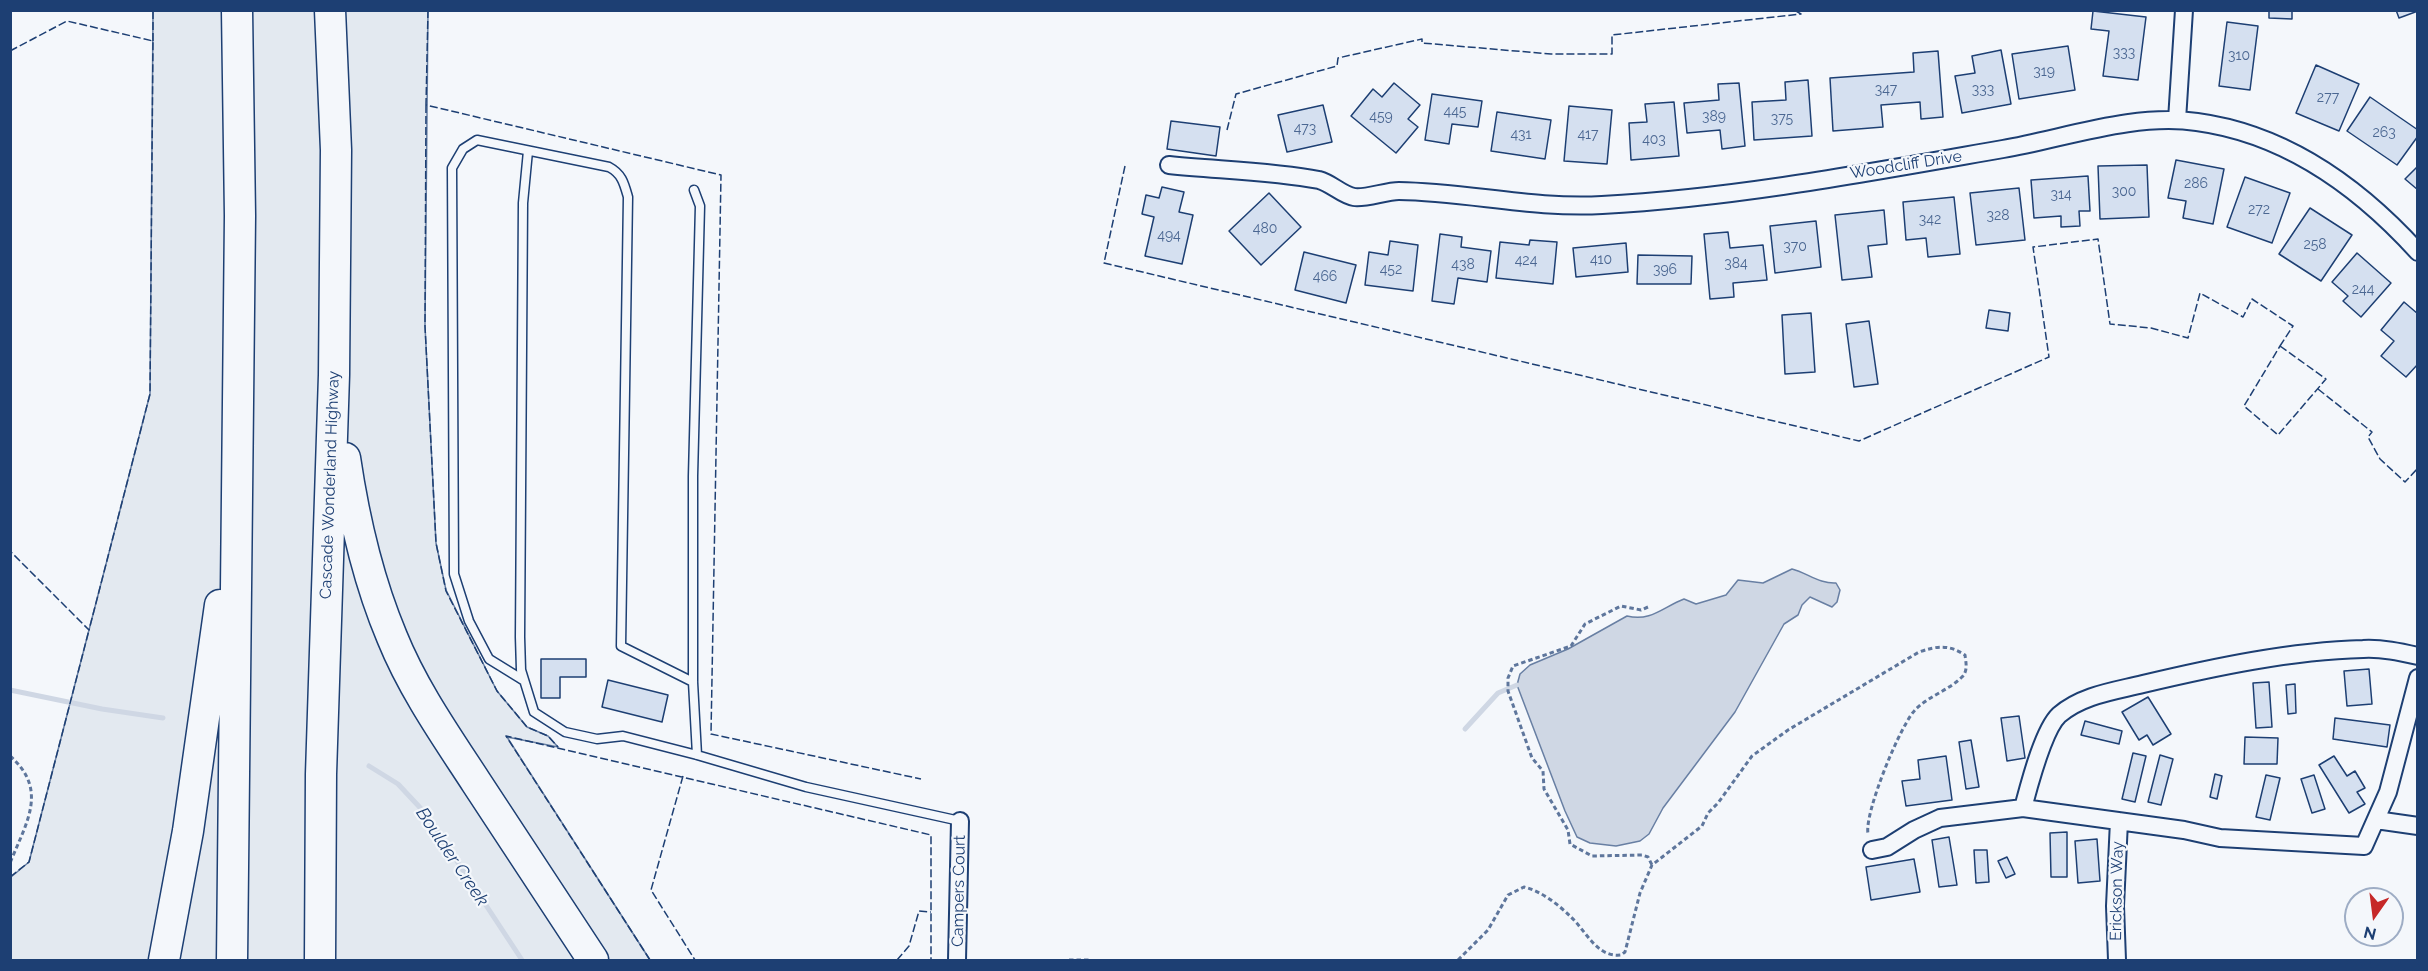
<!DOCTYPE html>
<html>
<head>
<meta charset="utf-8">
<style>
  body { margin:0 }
  #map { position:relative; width:2428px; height:971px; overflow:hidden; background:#f4f7fb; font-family:Raleway,sans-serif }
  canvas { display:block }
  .frame { position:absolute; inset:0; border:12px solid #1d3f73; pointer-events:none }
  .north { position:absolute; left:2344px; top:887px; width:60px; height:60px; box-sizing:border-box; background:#f4f7fb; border:2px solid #9eadc5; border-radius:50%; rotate:194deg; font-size:16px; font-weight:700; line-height:24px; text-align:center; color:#1d3f73 }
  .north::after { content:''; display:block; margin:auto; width:21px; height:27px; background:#c62828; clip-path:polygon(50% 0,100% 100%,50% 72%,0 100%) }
</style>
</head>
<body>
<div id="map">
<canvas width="2428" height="971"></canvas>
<div class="frame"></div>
<div class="north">N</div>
</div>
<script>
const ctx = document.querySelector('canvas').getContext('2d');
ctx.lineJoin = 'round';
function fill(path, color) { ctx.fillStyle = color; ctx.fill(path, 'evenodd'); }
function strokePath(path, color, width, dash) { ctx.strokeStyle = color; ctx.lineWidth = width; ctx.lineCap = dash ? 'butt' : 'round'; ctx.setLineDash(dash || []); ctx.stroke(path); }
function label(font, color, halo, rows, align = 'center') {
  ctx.font = font + ' Raleway,sans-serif'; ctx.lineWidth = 4.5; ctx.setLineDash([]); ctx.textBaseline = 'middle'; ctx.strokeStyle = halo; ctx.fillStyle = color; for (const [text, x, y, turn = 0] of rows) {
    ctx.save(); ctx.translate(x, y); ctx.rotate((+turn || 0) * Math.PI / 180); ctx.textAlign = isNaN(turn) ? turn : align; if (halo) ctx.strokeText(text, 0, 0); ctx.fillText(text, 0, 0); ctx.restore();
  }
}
const green = new Path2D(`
  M153,11H428L425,326L436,543L446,590L497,691L527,727L548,736L558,747L507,737L650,960H11V877L29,862L150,394Z`);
const water = new Path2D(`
  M1792,569C1807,573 1820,584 1836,583L1840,590L1837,602L1832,607L1810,597L1802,605L1798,615L1784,624L1735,712L1663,808L1649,834L1640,841L1616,846L1590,843L1577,837L1565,811L1517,685L1520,674L1530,665L1568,649L1627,616C1651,622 1663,607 1684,599L1696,604L1726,595L1738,580L1763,583Z`);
const stream = new Path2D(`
  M10,690L102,709L163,718
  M1465,729L1498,693L1517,685
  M369,766L398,784L426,814L522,960`);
const building = new Path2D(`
  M2269,10H2292V19L2269,18Z
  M2396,10H2418V11L2399,18Z
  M2093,11L2146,17L2138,80L2103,76L2109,31L2091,29Z
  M2227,22L2258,26L2250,90L2219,86Z
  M2068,46L2075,90L2019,99L2012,54Z
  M2001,50L2011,104L1962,113L1955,76L1975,73L1972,56Z
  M1938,51L1943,117L1921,119L1920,102L1881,105L1883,127L1833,131L1830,78L1914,72L1913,53Z
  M2316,65L2359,84L2339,131L2296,113Z
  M1808,80L1812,136L1754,140L1752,102L1786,100L1785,82Z
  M1394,83L1420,105L1408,119L1418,127L1396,153L1351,116L1373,89L1382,97Z
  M1739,83L1745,146L1722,149L1720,130L1687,133L1684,103L1719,100L1718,84Z
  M1432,94L1482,101L1478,127L1452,124L1449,144L1425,140Z
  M2370,97L2418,130V136L2397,165L2347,131Z
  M1674,102L1679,156L1631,160L1629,123L1647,122L1645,104Z
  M1323,105L1332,142L1287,152L1278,115Z
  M1569,106L1612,110L1607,164L1564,161Z
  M1497,112L1551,120L1545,159L1491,151Z
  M1171,121L1220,127L1216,156L1167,149Z
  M2176,160L2224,169L2213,224L2183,218L2186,201L2168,198Z
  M2147,165L2149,217L2100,219L2098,166Z
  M2418,166V190L2405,179Z
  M2088,176L2090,211H2079L2080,226L2061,227V216L2034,218L2031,180Z
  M2245,177L2290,193L2272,243L2227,227Z
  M1162,187L1184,192L1179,212L1193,215L1182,264L1145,256L1154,217L1142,214L1146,195L1159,198Z
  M2019,188L2025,240L1976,245L1970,193Z
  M1269,193L1301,227L1261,265L1229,231Z
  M1954,197L1960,254L1928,257L1926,238L1906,240L1903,202Z
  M2310,208L2352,235L2321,281L2279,254Z
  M1884,210L1887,244L1868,246L1872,277L1842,280L1835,215Z
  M1816,221L1821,267L1775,273L1770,226Z
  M1728,232L1730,248L1763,245L1767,280L1733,283L1734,297L1710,299L1704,234Z
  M1440,234L1462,237L1461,247L1491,251L1487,282L1458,278L1454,304L1432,301Z
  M1530,240L1557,242L1553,284L1496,278L1500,242L1529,245Z
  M1390,241L1418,245L1413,291L1365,285L1369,252L1388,255Z
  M1626,243L1628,272L1576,277L1573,248Z
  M1304,252L1356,265L1346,303L1295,290Z
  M2357,253L2391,283L2361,317L2343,301L2348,296L2332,282Z
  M1638,255L1692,256L1691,284H1637Z
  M2404,302L2418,314V364L2406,377L2381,356L2394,341L2381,330Z
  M1989,310L2010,313L2008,331L1986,328Z
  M1811,313L1815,372L1785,374L1782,315Z
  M1869,321L1878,384L1854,387L1846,324Z
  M541,659H586V677H560V698H541Z
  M2369,669L2372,704L2347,706L2344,671Z
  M608,680L668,695L662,722L602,707Z
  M2269,682L2272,727L2256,728L2253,683Z
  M2295,684L2296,713L2288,714L2286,685Z
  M2148,697L2171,734L2153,745L2147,735L2139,740L2122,712Z
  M2019,716L2025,758L2007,761L2001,718Z
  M2335,718L2390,725L2387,747L2333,739Z
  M2085,721L2122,731L2119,744L2081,735Z
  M2245,737L2278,738L2277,764H2244Z
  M1971,740L1979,787L1966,789L1959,742Z
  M2133,753L2146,756L2135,802L2122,799Z
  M2160,755L2173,759L2161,805L2148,802Z
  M1946,756L1952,800L1906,806L1902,781L1920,779L1918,760Z
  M2334,756L2347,776L2355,771L2365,788L2357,792L2365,804L2349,813L2319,765Z
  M2215,774L2222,776L2217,799L2210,797Z
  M2266,775L2280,778L2270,820L2256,817Z
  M2314,775L2325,809L2312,813L2301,779Z
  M2067,832V877H2051L2050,833Z
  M1949,837L1957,885L1939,887L1932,840Z
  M2097,839L2100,881L2078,883L2075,841Z
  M1974,850H1987L1989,882L1976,883Z
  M2007,857L2015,874L2006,878L1998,861Z
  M1914,859L1920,892L1871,900L1866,867Z`);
const path = new Path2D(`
  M1648,607L1641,610L1621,606L1585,624L1571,646L1513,666L1508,678V691L1532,758L1543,771L1544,789L1568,830L1570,844L1592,856L1642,855L1648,857L1652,865
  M10,756C49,790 26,823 10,863
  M1069,960H1089
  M1458,960L1488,930L1508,895L1524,887C1541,891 1559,905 1571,917C1586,931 1597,958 1621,955L1625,952L1640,893L1652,865L1702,826L1708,813L1718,803L1752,756L1788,730L1919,652C1937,646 1948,644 1965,655C1966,663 1968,671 1962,677C1949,690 1929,696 1916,709C1901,723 1864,813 1868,834`);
const lane = new Path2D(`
  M528,151L523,203L520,637L521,670L534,712L565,732L597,739L623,736L697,755L806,787L960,821
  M694,190L700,206L693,476V682L697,755
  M523,680L489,659L469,621L454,574L452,168L463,149L477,140L609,167C622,174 624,183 628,197L621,646L693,682`);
const street = new Path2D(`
  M2177,120L2184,10
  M1169,165C1217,170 1272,171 1319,180C1331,183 1342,195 1354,197C1365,199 1386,191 1399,191C1467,192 1534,209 1602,205C1735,198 1872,172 2003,149C2066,138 2133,113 2197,122C2286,134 2359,187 2418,252
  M2023,808C2029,786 2043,730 2059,715C2082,695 2115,691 2143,684C2215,667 2290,651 2363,649C2382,648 2400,652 2418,656
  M2376,820L2418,826
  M1872,850L1887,847L1914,830L1940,818L2023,808L2184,830L2220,838L2364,846L2388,792L2418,678
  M957,960L960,821
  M2117,960L2115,906L2119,821`);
const highway = new Path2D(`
  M345,458C354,519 368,580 392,637C413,689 446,736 476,782C515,842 554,901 593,960
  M164,960L188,831L220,605
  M232,960L240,216L237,10
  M320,960L321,774L334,375L336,150L330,10`);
const fence = new Path2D(`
  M428,10L426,105L721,175L711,734L921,779
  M153,41V10
  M10,51L67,21L153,41L150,394L89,630L10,551
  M426,105L425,326L436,543L446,591L497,691L527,727L548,736L558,747
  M1227,130L1236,94L1337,66L1338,58L1422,39V43L1551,54H1612V35L1801,14L1794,10
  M1125,166L1104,263L1859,441L2049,357L2033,247L2098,239L2110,324L2151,328L2188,338L2200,293L2243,317L2252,299L2293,326L2280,346
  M2280,346L2326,379L2278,435L2244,406Z
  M2318,389L2372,432L2368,437L2380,459L2405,482L2418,468
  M683,776L651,890L695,960
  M10,877L29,862L89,630
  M650,960L506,736L931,835V960
  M897,960L909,946L919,911L931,912`);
const numberNames = [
  ["333",2124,53],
  ["310",2239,56],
  ["319",2044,72],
  ["347",1886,90],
  ["333",1983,90],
  ["277",2328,98],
  ["445",1455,112],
  ["459",1381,117],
  ["389",1714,117],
  ["375",1782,119],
  ["473",1305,129],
  ["263",2384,133],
  ["431",1521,135],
  ["417",1588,135],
  ["403",1654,140],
  ["286",2196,184],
  ["300",2124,192],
  ["314",2061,195],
  ["272",2259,210],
  ["328",1998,216],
  ["342",1930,220],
  ["480",1265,229],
  ["494",1169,236],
  ["258",2315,245],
  ["370",1795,247],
  ["410",1601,260],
  ["424",1526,261],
  ["384",1736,264],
  ["438",1463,265],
  ["452",1391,270],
  ["396",1665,270],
  ["466",1325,277],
  ["244",2363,290]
];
const streetNames = [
  ["Woodcliff Drive",1906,165,-9],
  ["Cascade Wonderland Highway",330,485,-88],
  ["Campers Court",959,891,-89],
  ["Erickson Way",2117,891,-89]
];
const waterNames = [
  ["Boulder Creek",452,857,56]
];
fill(green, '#e3e9f0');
strokePath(green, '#687fa3', 1.5);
fill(water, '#cfd7e4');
strokePath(water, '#687fa3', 1.5);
strokePath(stream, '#cfd7e4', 5);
fill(building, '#d5e0f0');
strokePath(building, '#1d3f73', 1.5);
strokePath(lane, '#1d3f73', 11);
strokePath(street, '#1d3f73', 20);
strokePath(highway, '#1d3f73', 33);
strokePath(path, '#5e769c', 3, [4.5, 3]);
strokePath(lane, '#f4f7fb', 8);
strokePath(street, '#f4f7fb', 16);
strokePath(highway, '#f4f7fb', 30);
strokePath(fence, '#1d3f73', 1.5, [8, 3]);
label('14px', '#4b6792', null, numberNames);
label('16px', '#1d3f73', '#f4f7fb', streetNames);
label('italic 18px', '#1d3f73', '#f4f7fb', waterNames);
</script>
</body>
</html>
